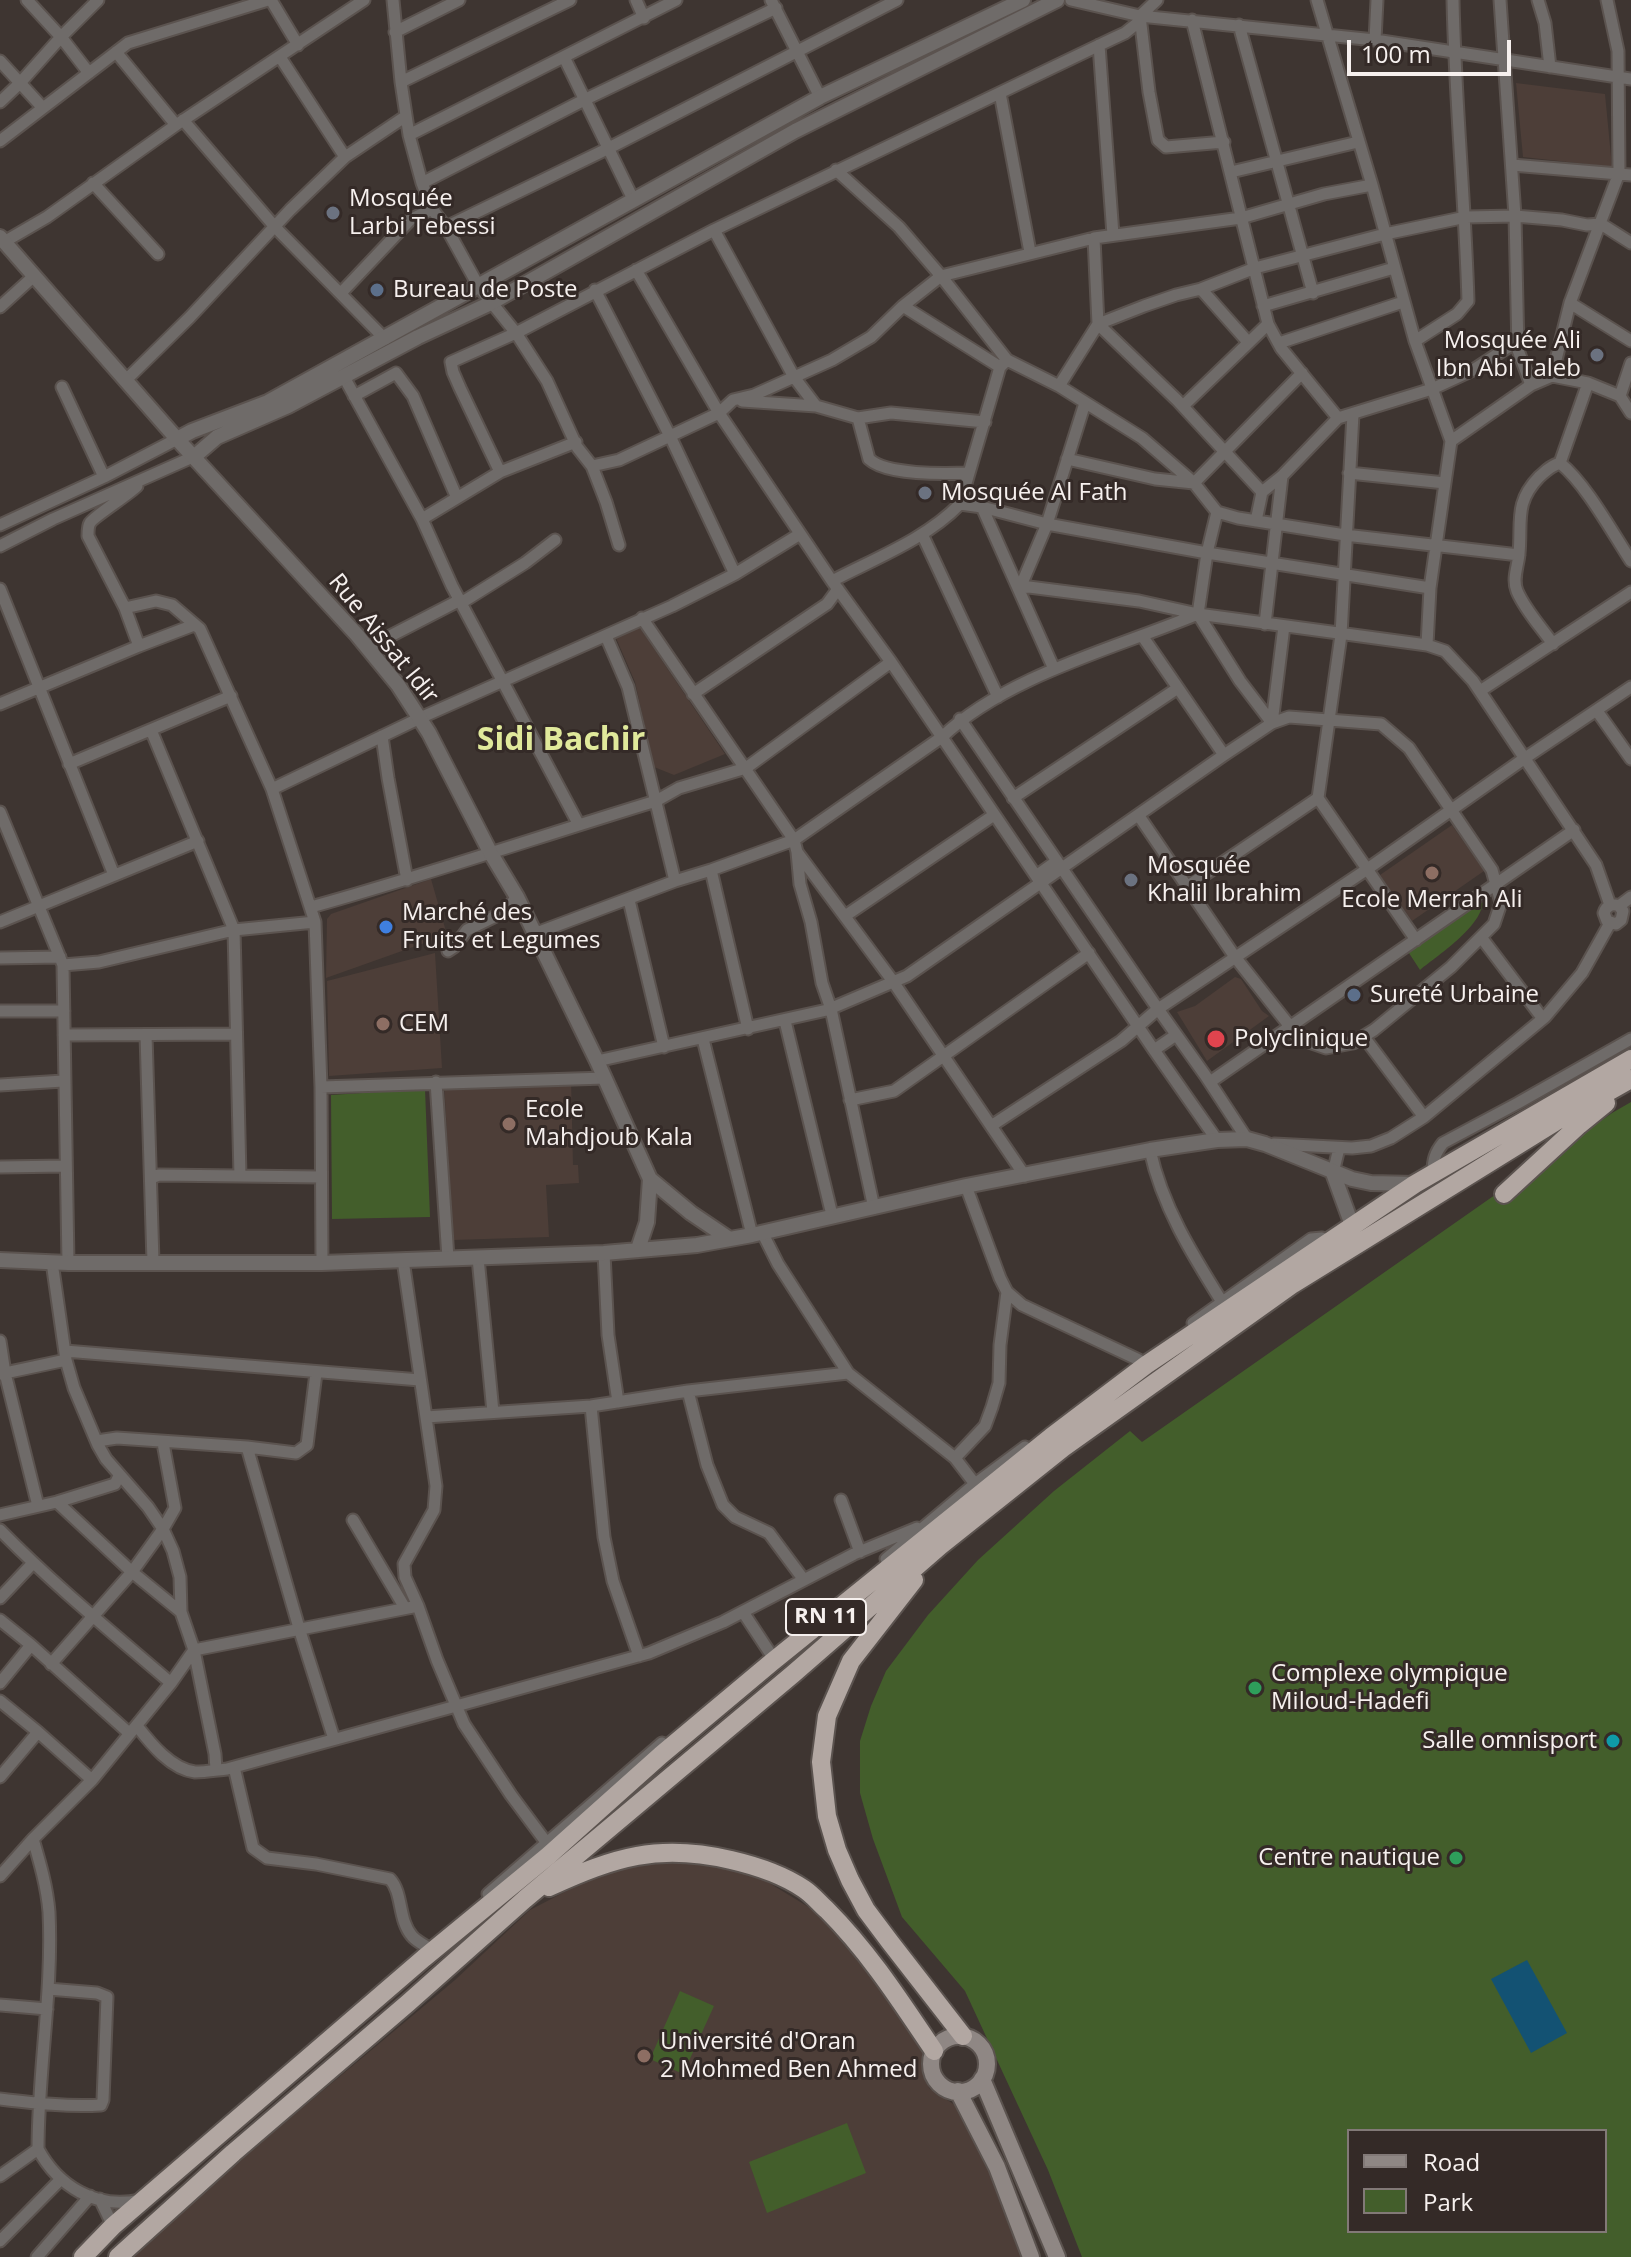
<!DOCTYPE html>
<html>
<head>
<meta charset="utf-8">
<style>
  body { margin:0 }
  #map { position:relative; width:1631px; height:2257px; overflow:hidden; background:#3e3531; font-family:"Open Sans",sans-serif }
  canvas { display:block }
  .legend { position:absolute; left:1347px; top:2129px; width:260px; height:104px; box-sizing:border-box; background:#342a27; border:2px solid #827977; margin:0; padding:10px 14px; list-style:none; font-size:24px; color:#f6f0ee }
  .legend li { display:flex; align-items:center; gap:16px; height:40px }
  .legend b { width:40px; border:2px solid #827977 }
  .scale { position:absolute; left:1347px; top:40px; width:164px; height:36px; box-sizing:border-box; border:4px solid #f6f0ee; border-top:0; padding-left:10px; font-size:24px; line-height:28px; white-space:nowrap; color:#f6f0ee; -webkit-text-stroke:6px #342a27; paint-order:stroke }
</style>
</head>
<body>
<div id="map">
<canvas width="1631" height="2257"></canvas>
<ul class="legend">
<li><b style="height:10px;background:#8f8784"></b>Road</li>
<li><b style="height:22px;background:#435e2b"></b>Park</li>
</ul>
<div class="scale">100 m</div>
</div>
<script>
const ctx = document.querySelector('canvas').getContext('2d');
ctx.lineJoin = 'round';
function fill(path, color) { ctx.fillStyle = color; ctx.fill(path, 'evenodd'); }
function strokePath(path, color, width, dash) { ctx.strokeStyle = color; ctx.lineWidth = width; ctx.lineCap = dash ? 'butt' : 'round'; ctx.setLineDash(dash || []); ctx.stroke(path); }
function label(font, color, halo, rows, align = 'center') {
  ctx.font = font + ' "Open Sans",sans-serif'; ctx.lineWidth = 6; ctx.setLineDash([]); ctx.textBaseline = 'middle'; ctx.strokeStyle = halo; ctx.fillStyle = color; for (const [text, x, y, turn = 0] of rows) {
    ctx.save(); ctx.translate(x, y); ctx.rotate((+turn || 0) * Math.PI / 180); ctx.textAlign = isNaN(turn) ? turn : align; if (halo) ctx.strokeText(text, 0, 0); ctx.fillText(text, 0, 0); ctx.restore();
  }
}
const built = new Path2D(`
  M1516,83L1605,94L1612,167L1523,157Z
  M632,623L640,628L725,754L674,775L654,767L635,682L616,638V630Z
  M1452,825L1484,871L1412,921L1380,875Z
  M431,879L447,935L326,978L327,919L331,914Z
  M435,953L442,1068L329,1076L327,981Z
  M1235,977L1241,979L1262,1011L1269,1016L1207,1061L1177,1012L1195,1006Z
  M571,1078L573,1165H578L579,1183L546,1185L549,1237L453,1240L444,1082Z
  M662,1861L709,1863L766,1881L815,1911L884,1978L921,2032L929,2088L970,2115L1032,2257H132L227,2171L455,1980L530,1910L597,1875Z`);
const green = new Path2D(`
  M1483,896C1487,924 1439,954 1420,970L1407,950Z
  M425,1089L430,1217L332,1219L331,1095Z
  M1631,1102V2257H1082L1048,2170L965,1991L902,1917L873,1839L860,1793V1741L871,1706L886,1671L928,1615L978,1560L1054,1491L1130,1431L1142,1442L1612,1113ZM1349,2131H1605V2231H1349Z
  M680,1991L714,2006L683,2074L650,2059Z
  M847,2123L866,2173L767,2213L749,2162Z`);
const water = new Path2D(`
  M1527,1960L1567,2033L1531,2053L1491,1979Z`);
const minor = new Path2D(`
  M27,0L61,37L89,73
  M271,0L298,45
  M393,0L401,82L409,135L422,183L432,209L446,227L479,287L516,333L547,381L577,447L592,466L606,502L619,545
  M636,0L644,18
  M771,0L820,97
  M1071,0L1140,16L1375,40L1631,79
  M1157,0L1140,16L1149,92L1158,140L1166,147L1224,142
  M1317,0L1372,185L1415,341L1451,441L1430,588L1427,645
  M1500,0L1515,216L1518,350L1531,385
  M1538,0L1545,23L1550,67
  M1192,20L1268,324L1281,348L1338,418
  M1239,25L1313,293
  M395,32L459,0
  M1375,40L1377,0
  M1099,45L1113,235
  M116,52L176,125
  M280,57L345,157
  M564,57L633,199
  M0,61L43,108
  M401,82L570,0
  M1000,93L1030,252
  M0,102L20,83L61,37L98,0
  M183,120L275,227L385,339
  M409,135L676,0
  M0,141L128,43L268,0
  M1512,165L1631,175
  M836,170L899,227L941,276L1007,360L1059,386L1142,438L1194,483L1217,512L1238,518L1345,535L1519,555
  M1231,172L1358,142
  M93,183L158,254
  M422,183L586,99L776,8
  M446,227L609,148L897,0
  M714,230L794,377L816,406
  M1094,238L1098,324L1177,400L1262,492
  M4,242L47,217L176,125L364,0
  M636,270L719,413L832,581L891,662L1154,1050L1217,1140
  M1201,289L1248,342
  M595,290L670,436L735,574
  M342,292L410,220L432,209
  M1570,303L1631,341
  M903,306L1000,367
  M1263,306L1394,268
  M0,307L34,276
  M1415,341L1457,314L1468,301C1465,200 1455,100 1453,0
  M1279,343L1403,302
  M1552,376L1570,303L1619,173L1618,51L1607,0
  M344,377L422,519L452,586L579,825
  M126,380L190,317L290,210L345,157L406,116
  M1059,386L1098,324L1144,306L1176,295L1201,289L1255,268L1385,234L1466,217L1515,216L1562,220L1587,225L1601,224L1631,243
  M62,387L104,477
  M354,396L396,373L413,396L457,498
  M1620,396L1631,363
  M742,401L816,406L858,418L891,413L985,422
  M1085,403L1047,524L1020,588L1029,587L1139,601L1198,614L1427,645L1445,651L1473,681L1596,865L1610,905
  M1183,406L1268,324
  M858,418L869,459C886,475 944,474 968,473
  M1451,441L1531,385L1552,376L1588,383L1620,396L1631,413
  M1067,459L1155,479L1194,483L1302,373
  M1560,463L1588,383
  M592,466L619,460L719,413L733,400L754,395L832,360L871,337L903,306L941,276L1094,238L1241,218L1324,194L1372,185
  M500,472L460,388L453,372L451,362L516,333L714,230L1112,39L1125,33L1140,21
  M1349,473L1445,483
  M137,486C128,495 93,517 90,523C88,526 88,533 88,536L125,608L139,646
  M960,504L1000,367L1007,360
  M982,507L1054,669
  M1217,512L1207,553L1198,614L1240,681L1272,723
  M422,519L500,472L576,442
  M1256,521L1262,492L1282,476L1338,418L1432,389L1473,370L1519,340
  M0,525L104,477L177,439
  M922,534L998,697
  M0,546L53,519L195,456
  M832,581C876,558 926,539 960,504L982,507L1047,524L1207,553L1430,588
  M0,589L114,875
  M461,603L525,563L555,540
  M125,608L156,601L172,605L200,629L272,789L315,922L321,1087L322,1263
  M642,618L794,840L797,852L892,980L1025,1176
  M1265,624L1282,476
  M606,636L628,687L675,881
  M1143,637L1224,755
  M1553,644C1541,627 1525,610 1517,591C1512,579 1518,566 1519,554C1522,521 1514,503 1539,477C1546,471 1550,466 1560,463C1586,484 1612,532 1631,561
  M367,648L460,600
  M1480,691L1631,592
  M693,694L827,604L838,589
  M0,704L139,646L194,625
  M1597,711L1631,759
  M960,719L1158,1009L1205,1075L1247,1139
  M1272,723L1284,626
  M151,730L234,930L240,1176
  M382,736L388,778L407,880
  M69,764L231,696
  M272,789L420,718L672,606L735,574L800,534
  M1013,798L1178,688
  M1318,798L1416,940
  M0,812L63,965L68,1263
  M797,852L800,884L811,922L822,983L831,1009L874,1208
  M711,870L748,1029
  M1036,876L1057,861
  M1188,886L1318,798L1341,635L1353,414
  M629,900L664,1047
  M1619,906L1623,911L1621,920L1616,924L1607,921L1604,913C1606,906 1612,903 1619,906L1631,897
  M311,907C427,875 541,836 656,801L679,788L746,768L891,662
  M845,916L994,815
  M0,922L198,841
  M534,934L675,881L711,870L794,840L942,737C1006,676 1116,648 1198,614
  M1481,937L1540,1015
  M448,951L454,947L467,930L504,912L517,897
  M0,958L60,957
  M63,965L99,962L234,930L315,922
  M0,1011H64
  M785,1021L832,1215
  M64,1035L235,1034
  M146,1035L153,1262
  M1364,1037L1424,1117
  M703,1039L752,1235
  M1154,1050L1176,1035
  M597,1061L827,1010L907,976L1224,755L1272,723L1289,717L1381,724L1409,748L1492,870L1501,903L1494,924L1451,967L1374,1030L1353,1043L1326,1048L1300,1039L1235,957L1139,816
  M436,1082L448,1258
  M1210,1082L1574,830
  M0,1085L63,1081
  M321,1087L605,1078
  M850,1100L894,1091L1089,953
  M991,1126L1121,1041L1158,1009L1366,870L1525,758L1631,687
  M1274,1144L1352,1148L1371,1146L1391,1138L1424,1117L1545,1017L1582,973L1610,923
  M1150,1150C1162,1206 1192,1254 1222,1302
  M0,1167L65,1166
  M1333,1173L1339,1148
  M1433,1173C1433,1160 1435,1153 1443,1143L1518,1103L1631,1039
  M151,1178L159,1175L321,1177
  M966,1186L1000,1278L1007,1292L1022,1305L1139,1360
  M762,1232L778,1264L848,1373L955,1458L975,1484
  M604,1253L608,1335L618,1402
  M478,1258L493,1412
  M403,1260L436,1486L434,1510L404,1564L405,1577L418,1606L437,1660L464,1724L511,1795L546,1842
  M1193,1323L1311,1239L1322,1238L1329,1242
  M0,1341L5,1373L38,1506
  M65,1351L420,1380
  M0,1374L66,1360
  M688,1391L707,1465L723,1505L735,1517L769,1533L804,1580
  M591,1406L604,1537L613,1581L639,1656
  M426,1417L591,1406L688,1391L848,1373
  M97,1441L117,1438L247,1447L296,1453L307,1445L316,1373
  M247,1447L299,1628L334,1739
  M955,1458L985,1426L992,1407L999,1383L1000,1345L1007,1292
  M841,1500L860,1552
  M57,1502L132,1572L181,1612
  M0,1515L57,1502L115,1484L119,1476
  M353,1520L405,1608
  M0,1530C54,1585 113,1633 171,1683
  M886,1559L975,1484L1025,1447
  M0,1598L33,1563
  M743,1612L770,1653
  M0,1620L31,1645L129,1733
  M51,1664L132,1572L163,1529L175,1508L163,1443
  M0,1683L31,1645
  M0,1701L38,1732L92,1780
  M137,1726C151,1744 171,1769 195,1772C205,1772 217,1770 227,1769L649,1653L723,1622L854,1554L917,1528
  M234,1767L253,1848L267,1858L316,1864L390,1879C403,1893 398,1920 412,1936C416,1941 424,1945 429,1948
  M216,1770L215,1754L194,1650L418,1606
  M0,1777L38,1732
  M33,1839C40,1863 47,1887 49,1912C53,1991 38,2070 38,2149C58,2186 96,2210 140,2200
  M0,1876L33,1839L92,1780L171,1683L194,1650L181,1612L180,1577L173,1551L163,1529L148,1507L106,1459L98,1445L74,1388L66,1360L52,1262
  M488,1894L662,1743
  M0,2005L47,2009
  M0,2099C34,2103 67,2107 101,2105L103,2100L107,1997L97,1993L48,1989
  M0,2176L38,2149
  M100,2199L113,2226
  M0,2241L60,2180
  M37,2257L90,2196`);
const tertiary = new Path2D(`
  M0,237L177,439L357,635L398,685L429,733L490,852L517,897L597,1061L650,1179L691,1213L728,1238
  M177,439L192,431L268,402L820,97L1023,0
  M195,456L217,437L288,406L418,337L491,303L795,131L1057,0
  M1333,1173L1352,1225
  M638,1249L647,1222L650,1179
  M0,1260L68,1263H322L604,1253L697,1245L752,1235L966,1186L1150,1150L1217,1140L1247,1139L1265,1144L1352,1179L1371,1183L1415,1184`);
const secondary = new Path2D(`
  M931 2064a28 28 0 1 1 56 0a28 28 0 1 1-56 0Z
  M982,2079L1057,2257
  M958,2091L997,2167L1031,2257`);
const trunk = new Path2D(`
  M1504,1194L1579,1125L1606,1103
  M914,1580L851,1661L827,1716L821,1762L827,1816L837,1850L850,1880L866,1910L890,1942L963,2036
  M549,1887C615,1857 658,1843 731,1860C757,1866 782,1874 804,1889C813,1895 819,1903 827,1910C869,1952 901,2002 934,2051
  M83,2257L113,2226L424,1958L548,1856L661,1755L772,1662L1051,1437L1146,1365L1415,1184L1631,1059
  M118,2257L233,2153L408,2003L525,1899L793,1674L940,1546L1063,1448L1293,1284L1555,1122L1631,1079`);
const markers = [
  [333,213,8,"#6b7280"],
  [377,290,8,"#5c6f8a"],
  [1597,355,8,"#6b7280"],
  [925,493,8,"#6b7280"],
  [1432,873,8,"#8d6e63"],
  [1131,880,8,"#6b7280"],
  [386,927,8,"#3f7fe0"],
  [1354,995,8,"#5c6f8a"],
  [383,1024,8,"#8d6e63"],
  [1216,1039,10,"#e0444e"],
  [509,1124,8,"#8d6e63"],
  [1255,1688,8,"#2e9e5b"],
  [1613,1741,8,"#0f9aa8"],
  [1456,1858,8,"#2e9e5b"],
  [644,2056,8,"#8d6e63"]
];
const shields = [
  [826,1617,80]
];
const shieldNames = [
  ["RN 11",826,1617]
];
const poiNames = [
  ["Mosquée",349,199],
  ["Larbi Tebessi",349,227],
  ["Bureau de Poste",393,290],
  ["Mosquée Ali",1581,341,"right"],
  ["Ibn Abi Taleb",1581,369,"right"],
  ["Mosquée Al Fath",941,493],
  ["Mosquée",1147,866],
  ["Khalil Ibrahim",1147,894],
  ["Ecole Merrah Ali",1432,900,"center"],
  ["Marché des",402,913],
  ["Fruits et Legumes",402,941],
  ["Sureté Urbaine",1370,995],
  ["CEM",399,1024],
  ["Polyclinique",1234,1039],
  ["Ecole",525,1110],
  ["Mahdjoub Kala",525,1138],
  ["Complexe olympique",1271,1674],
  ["Miloud-Hadefi",1271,1702],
  ["Salle omnisport",1597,1741,"right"],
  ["Centre nautique",1440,1858,"right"],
  ["Université d'Oran",660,2042],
  ["2 Mohmed Ben Ahmed",660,2070]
];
const streetNames = [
  ["Rue Aissat Idir",383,639,51]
];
const districtNames = [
  ["Sidi Bachir",561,741]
];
fill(built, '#4d3e38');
fill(green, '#435e2b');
fill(water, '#135273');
strokePath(minor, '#5b534f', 15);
strokePath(tertiary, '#5b534f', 18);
strokePath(secondary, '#5b534f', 20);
strokePath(trunk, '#5b534f', 22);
strokePath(minor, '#6f6b69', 11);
strokePath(tertiary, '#6f6b69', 14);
strokePath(secondary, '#8f8784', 16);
strokePath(trunk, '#b2a7a2', 18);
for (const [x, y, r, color] of markers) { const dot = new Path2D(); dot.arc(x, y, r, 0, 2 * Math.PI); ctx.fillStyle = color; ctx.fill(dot); strokePath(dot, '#342a27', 3); }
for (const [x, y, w] of shields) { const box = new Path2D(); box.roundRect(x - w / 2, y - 18, w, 36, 6); ctx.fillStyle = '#342a27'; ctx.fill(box); strokePath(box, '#f6f0ee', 2); }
label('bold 22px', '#f6f0ee', null, shieldNames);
label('24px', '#f6f0ee', '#342a27', poiNames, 'left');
label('24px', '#f6f0ee', '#342a27', streetNames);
label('bold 32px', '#e0e99b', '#342a27', districtNames);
</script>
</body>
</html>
